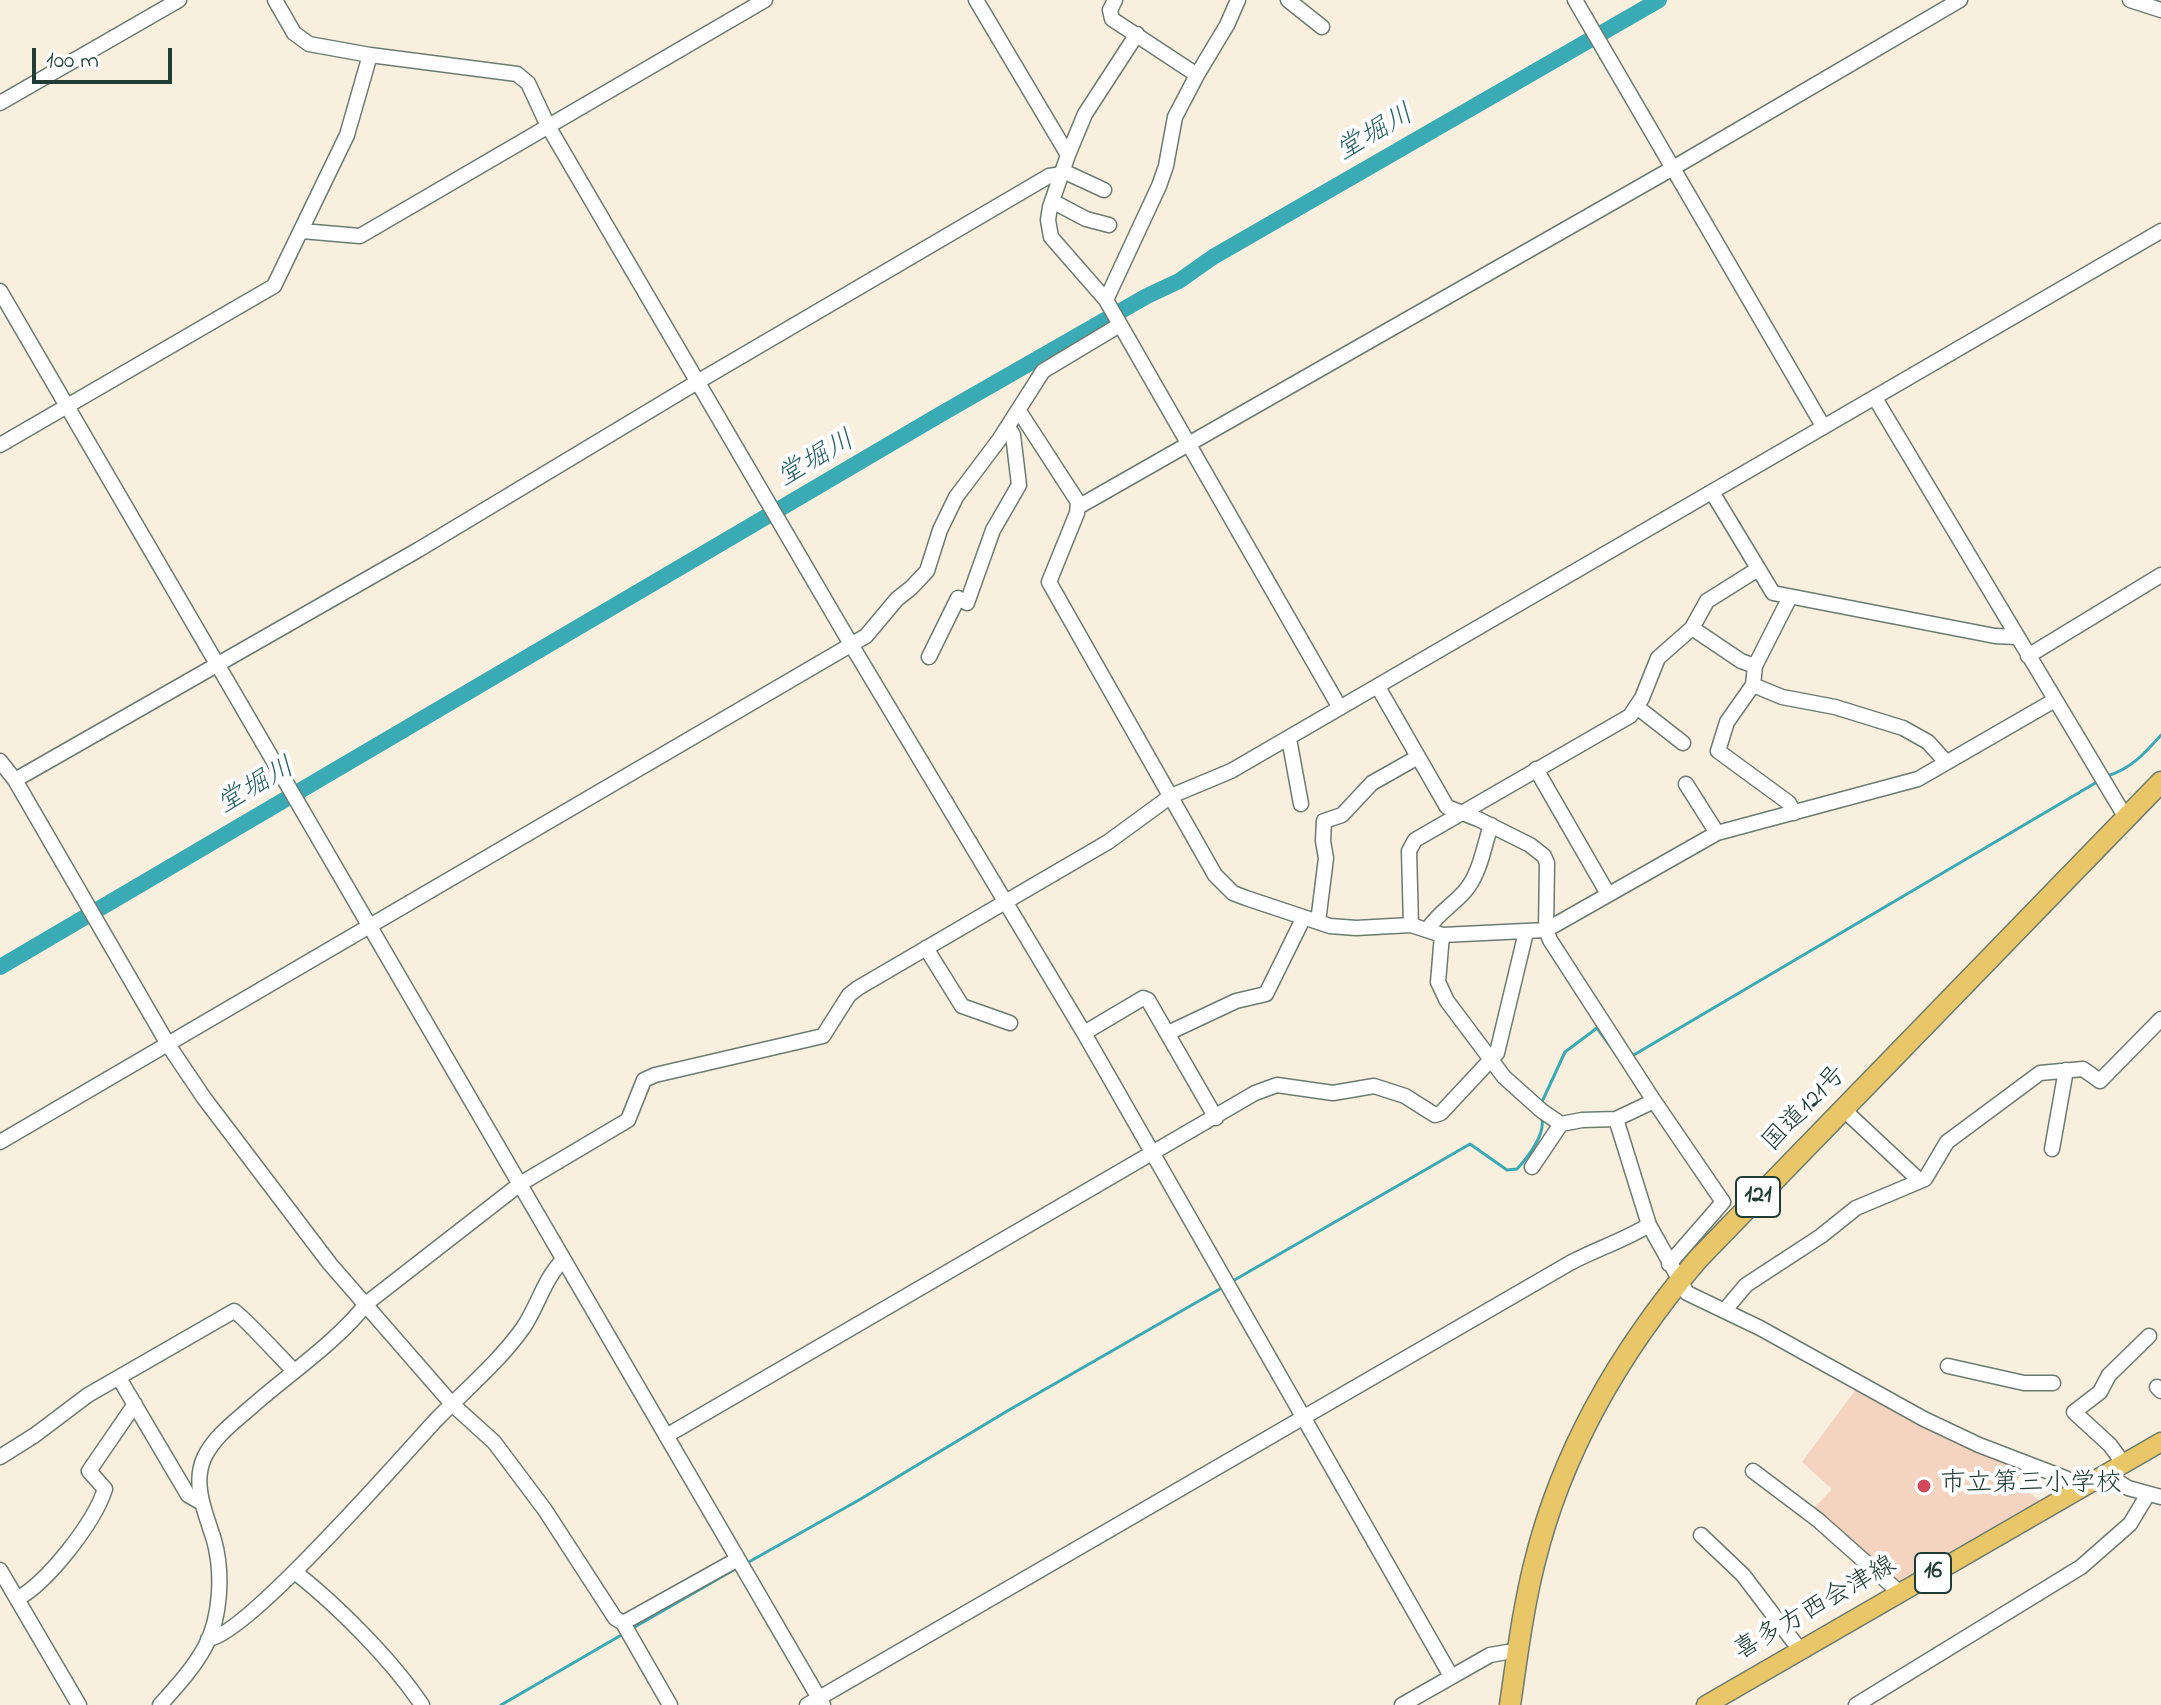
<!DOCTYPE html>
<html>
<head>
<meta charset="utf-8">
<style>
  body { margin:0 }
  #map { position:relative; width:2161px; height:1705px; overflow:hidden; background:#f9efdf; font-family:"Indie Flower",sans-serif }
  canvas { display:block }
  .scale { position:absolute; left:32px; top:48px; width:140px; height:36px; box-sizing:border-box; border:4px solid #1f3d34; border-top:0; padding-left:10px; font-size:24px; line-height:28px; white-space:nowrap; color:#1f3d34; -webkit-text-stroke:6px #fff; paint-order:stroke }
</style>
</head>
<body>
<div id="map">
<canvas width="2161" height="1705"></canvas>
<div class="scale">100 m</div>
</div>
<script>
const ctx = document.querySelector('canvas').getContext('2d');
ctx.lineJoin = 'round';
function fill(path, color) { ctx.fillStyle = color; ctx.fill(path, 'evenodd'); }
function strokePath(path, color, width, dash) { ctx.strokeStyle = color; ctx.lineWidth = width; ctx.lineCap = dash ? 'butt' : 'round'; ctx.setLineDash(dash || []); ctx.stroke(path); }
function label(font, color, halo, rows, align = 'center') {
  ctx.font = font + ' "Indie Flower","Klee One",sans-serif'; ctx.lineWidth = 8; ctx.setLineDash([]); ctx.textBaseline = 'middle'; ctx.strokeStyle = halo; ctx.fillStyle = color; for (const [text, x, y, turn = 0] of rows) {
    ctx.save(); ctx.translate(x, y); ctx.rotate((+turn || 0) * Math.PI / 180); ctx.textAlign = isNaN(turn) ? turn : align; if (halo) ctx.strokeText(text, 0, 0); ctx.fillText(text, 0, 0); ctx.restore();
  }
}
const built = new Path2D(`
  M1857,1388L2023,1466L2017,1483L2040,1501L1902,1585L1811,1511L1832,1489L1802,1462Z`);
const stream = new Path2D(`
  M2107,776C2131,769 2145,753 2161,735
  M1632,1056L2097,782
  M1541,1104L1565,1052L1597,1028L1622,1062
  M1231,1282L1470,1144L1507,1170L1517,1169C1528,1157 1545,1135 1542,1119
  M747,1563L859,1500L1009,1410L1225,1286
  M633,1628L737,1568
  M501,1705L623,1634`);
const river = new Path2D(`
  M0,967L941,414L1147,296L1179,281L1213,257L1659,0`);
const minor = new Path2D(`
  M275,0L294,33L309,44L370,55L517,74L528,83L548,126L852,646L1084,1033L1451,1676
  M976,0L1068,155L1050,207L1048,220L1051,237L1106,300L1340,708
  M1115,0L1110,10L1112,19L1197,75
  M1288,0L1322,27
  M1575,0L1823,426
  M2130,0L2161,10
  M0,103L179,0
  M1068,155L1085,114L1137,34
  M1063,171L1104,190
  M1052,201L1086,219L1109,225
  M302,231L360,236L765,0
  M0,291L823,1705
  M1106,300L1159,186L1166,166L1175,117L1197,75L1227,25L1238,0
  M1875,398L2126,818
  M1019,411L1078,502L1077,513L1049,582L1215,875L1233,893L1246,898L1330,926L1356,928L1411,925L1442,935L1546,930L1717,833L1918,779L2055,700
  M0,445L274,286L347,135L370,55
  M1712,492L1773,593L1995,636L2016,637
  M1078,507L1673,168L1960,0
  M1790,597L1755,666L1753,685L1782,697L1835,707L1903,728L1928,742L1946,762
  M1692,628L1741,661L1755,666
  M2028,656L2161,575
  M929,657L958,598L967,603L993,530L1019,485L1013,435L1008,427
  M1753,685L1727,722L1718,751L1789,803L1794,813
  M1378,687L1447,807L1478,819L1530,845L1544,856L1547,863L1546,930L1550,940L1654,1101L1723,1202L1669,1264
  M1637,707L1683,743
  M1286,740L1290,744L1301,804
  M0,761L15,780L169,1046L204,1098L330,1264L452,1404L494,1442L545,1510L615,1618L623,1623L670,1705
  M1536,769L1608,894
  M15,780L418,550L699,381L1049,176L1062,174
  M1686,784L1717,833
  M1318,922L1326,858L1323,841L1324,821L1342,815L1372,783L1418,757
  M1411,925L1409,851L1415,840L1630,716L1642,698L1658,658L1692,628L1707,601L1758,569
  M1428,929C1438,913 1453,905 1465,891C1480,874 1484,846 1491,825
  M1442,935L1438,982L1447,1001L1504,1077L1542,1111L1561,1124L1582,1120L1616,1119L1654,1101
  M926,948L962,1006L1010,1023
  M1084,1033L1143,998L1148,1000L1216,1118
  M1168,1033L1236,1001L1266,994L1303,919
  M1843,1109L1920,1181
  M1616,1119L1649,1225L1687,1293L1760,1328L1924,1419L1979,1445L2065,1478L2081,1488
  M0,1142L866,636L897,599L911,588L927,571L940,530L956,497L999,440L1043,371L1118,326
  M2052,1149L2066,1070
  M1532,1167L1561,1124
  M1725,1310L1746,1285L1821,1236L1856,1208L1925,1179L1947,1142L2040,1073L2083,1069L2100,1081L2161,1019
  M1948,1366L2024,1383H2053
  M119,1378L188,1495L202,1503
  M2157,1387L2161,1391
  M666,1436L1255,1093L1277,1085L1333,1093L1374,1086L1405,1096L1435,1115L1441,1113L1497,1053L1526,932
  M0,1457L35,1435L88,1395L234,1311C241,1314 283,1360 293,1370
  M2123,1463L2110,1445L2074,1412L2100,1392L2109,1375L2149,1336
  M1753,1471L1818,1520L1899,1592
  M2105,1473L2128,1488L2161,1497
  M1701,1535L1743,1575L1800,1650
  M0,1570L79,1705
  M295,1572C339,1607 391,1659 422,1705
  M17,1599C48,1582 94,1523 105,1489L89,1471L135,1404
  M623,1623L738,1559
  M208,1639C244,1638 402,1457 435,1421C464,1391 499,1362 523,1328C538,1306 544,1279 563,1260
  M160,1705C176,1687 193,1669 205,1647C221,1618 223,1572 214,1540C206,1514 192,1485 204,1458C214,1437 233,1423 249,1409C287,1375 336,1343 367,1303L520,1184L628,1120L644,1080L655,1075L823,1036L849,995L858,988L1108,842L1171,796L1231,771L2161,231
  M807,1705L1570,1263C1596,1249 1623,1241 1649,1225
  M1402,1705L1490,1655L1507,1652L1518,1655
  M1856,1705L2081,1567L2130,1524L2148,1494`);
const major = new Path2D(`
  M1706,1705L2161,1442`);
const highway = new Path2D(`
  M1510,1705C1517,1657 1523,1608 1535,1561C1563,1448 1623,1347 1698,1259L2161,782`);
const markers = [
  [1924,1486,8,"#d1495b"]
];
const shields = [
  [1758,1197,44],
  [1933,1573,36]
];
const shieldNames = [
  ["121",1758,1197],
  ["16",1933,1573]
];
const streetNames = [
  ["国道121号",1806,1110,-46],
  ["喜多方西会津線",1816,1610,-30]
];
const poiNames = [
  ["市立第三小学校",1940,1486]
];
const waterNames = [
  ["堂堀川",1376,135,-30],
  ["堂堀川",817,461,-30],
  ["堂堀川",257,788,-30]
];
fill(built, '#f4d3c0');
strokePath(stream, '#3aabb5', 3);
strokePath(river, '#3aabb5', 16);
strokePath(minor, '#6b7b70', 17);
strokePath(major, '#6b7b70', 21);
strokePath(highway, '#6b7b70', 23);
strokePath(minor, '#fff', 14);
strokePath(major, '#e9c769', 18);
strokePath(highway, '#e9c769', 20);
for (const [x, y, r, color] of markers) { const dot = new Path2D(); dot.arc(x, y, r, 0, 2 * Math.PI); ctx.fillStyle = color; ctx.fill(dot); strokePath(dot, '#fff', 3); }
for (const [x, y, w] of shields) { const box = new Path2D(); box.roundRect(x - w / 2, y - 20, w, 40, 6); ctx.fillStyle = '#fff'; ctx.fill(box); strokePath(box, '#1f3d34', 2); }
label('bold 24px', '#1f3d34', null, shieldNames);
label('26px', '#1f3d34', '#fff', streetNames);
label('26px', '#1f3d34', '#fff', poiNames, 'left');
label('italic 28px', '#286461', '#fff', waterNames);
</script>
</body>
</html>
